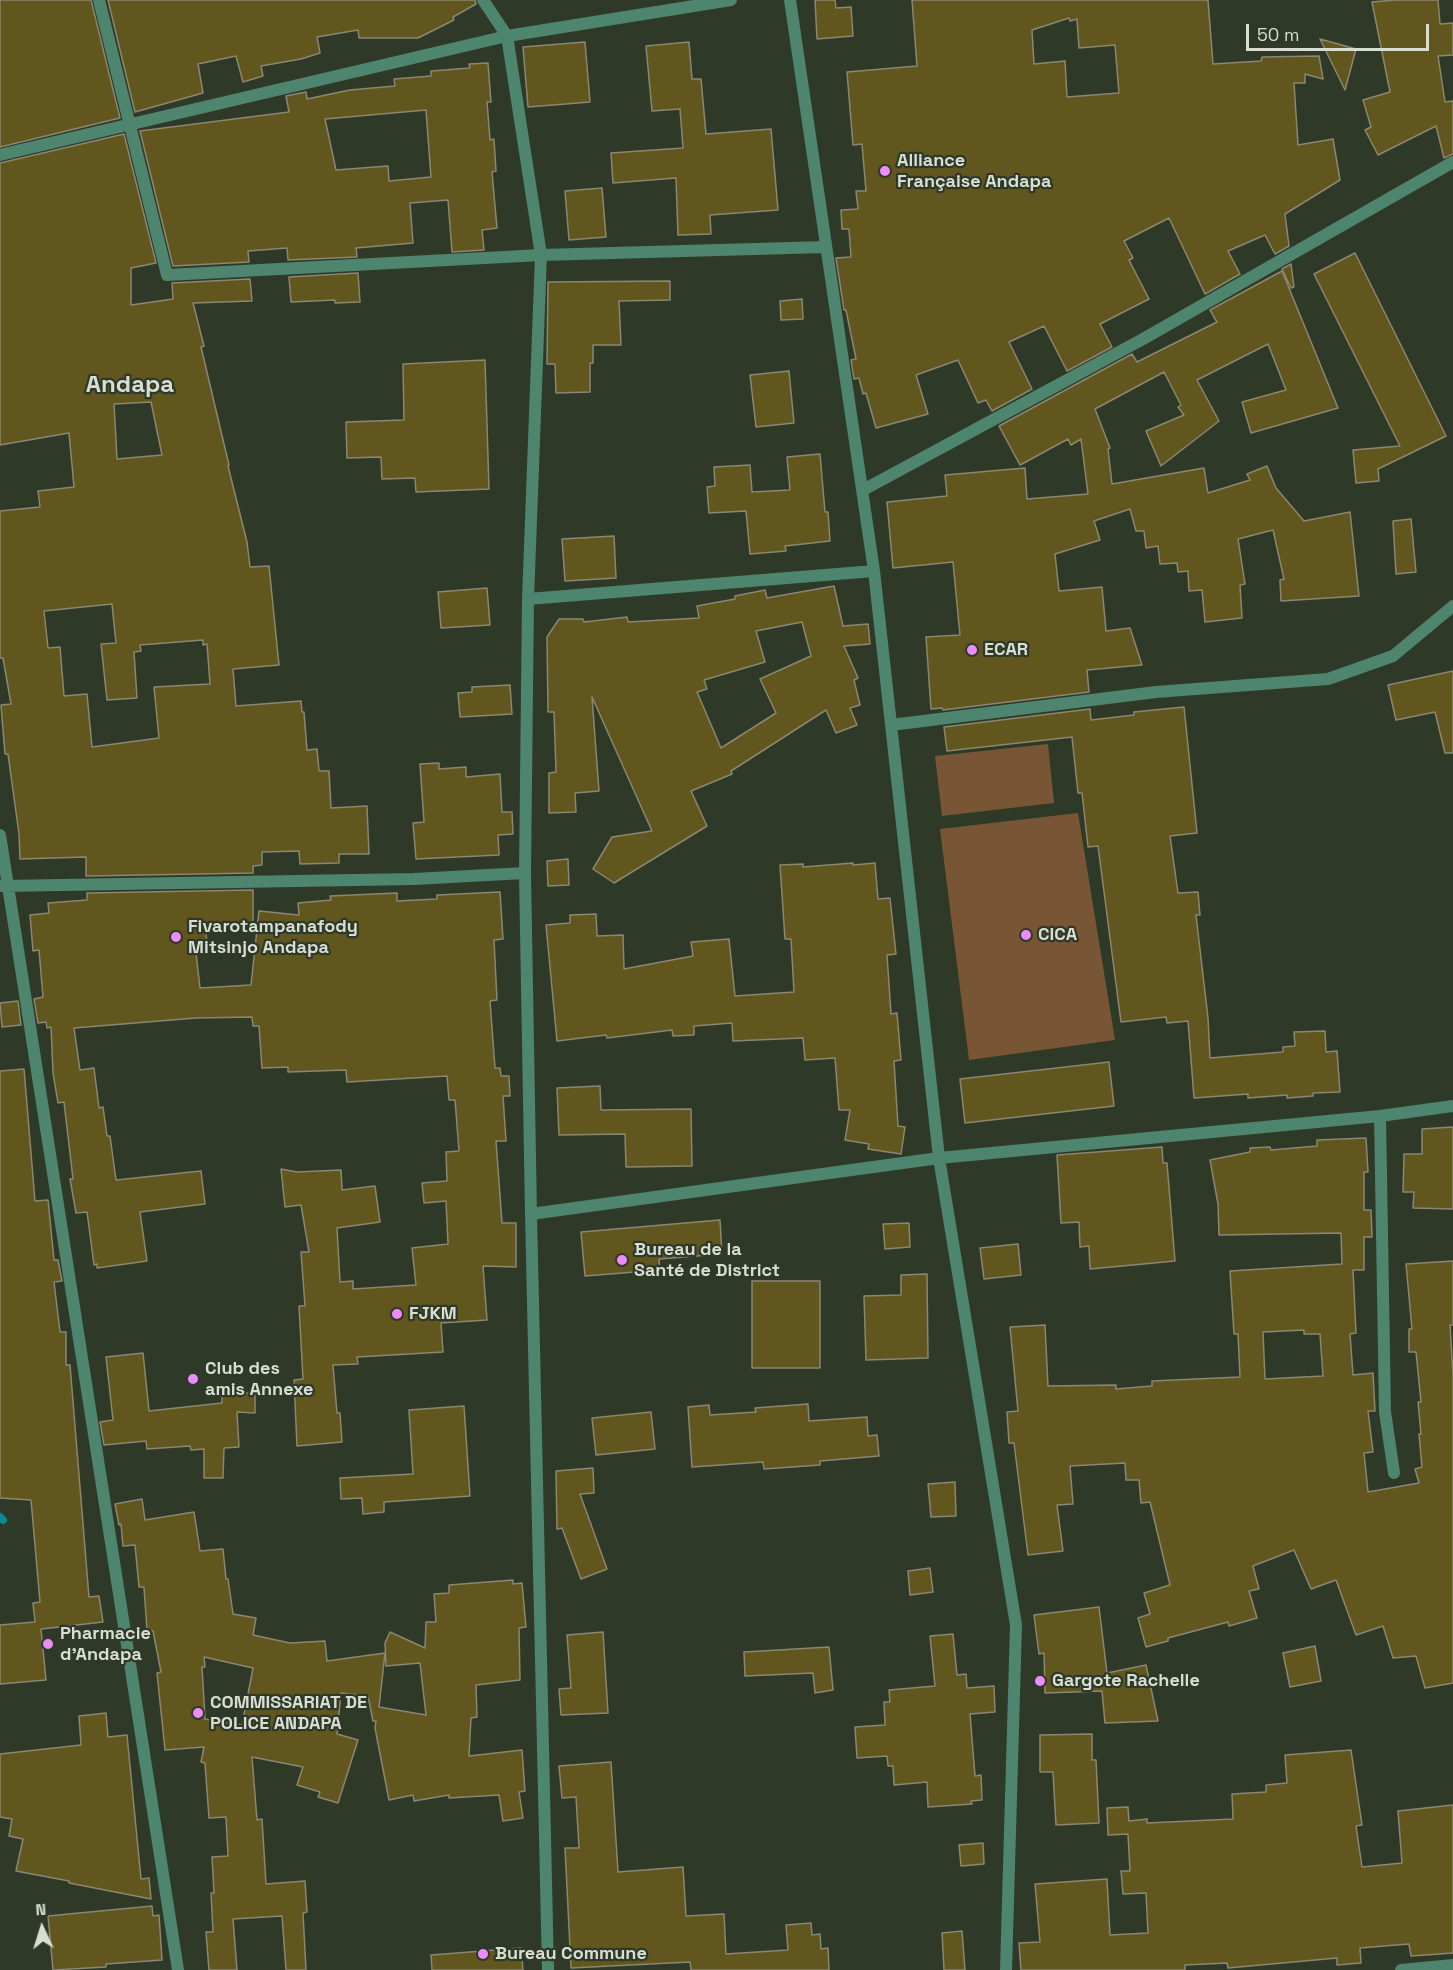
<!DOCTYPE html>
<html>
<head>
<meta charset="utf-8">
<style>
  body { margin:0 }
  #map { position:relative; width:1453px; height:1970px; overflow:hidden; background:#2f3928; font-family:"Space Grotesk",sans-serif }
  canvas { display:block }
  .north { position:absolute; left:12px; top:1898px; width:60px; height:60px; -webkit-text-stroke:4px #2f3928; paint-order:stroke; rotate:356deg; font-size:16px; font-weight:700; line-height:24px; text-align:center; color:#d8ded3 }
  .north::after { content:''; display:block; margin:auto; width:21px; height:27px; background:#d8ded3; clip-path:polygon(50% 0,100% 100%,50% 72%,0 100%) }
  .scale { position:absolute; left:1246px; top:24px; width:183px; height:27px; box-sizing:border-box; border:3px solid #d8ded3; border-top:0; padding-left:8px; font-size:18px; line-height:21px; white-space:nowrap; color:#d8ded3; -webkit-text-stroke:4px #2f3928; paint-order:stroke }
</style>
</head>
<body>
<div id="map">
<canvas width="1453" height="1970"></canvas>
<div class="north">N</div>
<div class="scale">50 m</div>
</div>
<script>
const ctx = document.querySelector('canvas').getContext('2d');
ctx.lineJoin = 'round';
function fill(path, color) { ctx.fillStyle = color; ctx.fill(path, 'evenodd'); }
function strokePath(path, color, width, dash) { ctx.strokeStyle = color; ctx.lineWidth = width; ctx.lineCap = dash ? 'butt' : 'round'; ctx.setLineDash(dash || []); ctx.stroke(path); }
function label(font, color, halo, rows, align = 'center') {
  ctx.font = font + ' "Space Grotesk",sans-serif'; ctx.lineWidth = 4.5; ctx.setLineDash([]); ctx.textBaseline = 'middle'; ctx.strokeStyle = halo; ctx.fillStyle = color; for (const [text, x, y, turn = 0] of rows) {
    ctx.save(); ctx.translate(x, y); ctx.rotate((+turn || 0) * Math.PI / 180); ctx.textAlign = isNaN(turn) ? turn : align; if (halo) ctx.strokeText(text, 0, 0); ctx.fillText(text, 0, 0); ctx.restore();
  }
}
const green = new Path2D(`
  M1048,744L1054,803L942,816L935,756Z
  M1078,813L1115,1040L969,1060L940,829Z`);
const stream = new Path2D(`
  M0,1517L3,1520`);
const building = new Path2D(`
  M0,0H91L120,118L0,147Z
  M108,0H475L476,4L453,17L454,20L418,38H359L358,30L317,37L320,53L301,59L261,66L263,76L243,82L236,56L198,64L203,93L135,112Z
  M815,0H835L836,8L851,7L853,36L817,39Z
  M912,0H1208L1213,64L1261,61L1262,57L1319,56L1323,79L1305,74V83H1294L1298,145L1333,139L1340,180L1285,214L1289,246L1275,254L1265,235L1228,251L1240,274L1205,294L1169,218L1124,241L1133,258L1129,260L1149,299L1100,324L1112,347L1067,371L1044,326L1009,342L1032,389L992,411L986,400L978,403L958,360L916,375L928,414L876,428L866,393L863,394L859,378L854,379L851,360L856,359L846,310H844L836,258L851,257L849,229H842L841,210L858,209L856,191H866L862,144L853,145L847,72L917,66ZM1069,18L1070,21L1077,19L1079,48L1115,45L1119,93L1067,97L1065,61L1034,64L1032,30Z
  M1395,0H1438L1440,24L1453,23V55L1438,56L1445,102L1453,101V154L1444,158L1436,126L1378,155L1365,130L1371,127L1363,100L1390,92L1372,2Z
  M1320,39L1356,49L1345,90Z
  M585,42L590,102L528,107L523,47Z
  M689,42L692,79H701L706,134L771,129L778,210L710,215L711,234L678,235L676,178L613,183L611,153L683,148L680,109L652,111L646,46Z
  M488,63L491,102H487L490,140L494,139L496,171L492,172L497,228L482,230L484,250L452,252L448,200L410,203L413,243L356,248L357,257L288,260L287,248L248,251L249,262L173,266L140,131L289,112L286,96L306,92L307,99L350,90L395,86L394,79L431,76V71L470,68L469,64ZM426,110L431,177L389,181L388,166L336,170L325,119Z
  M124,134L156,263L131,268V305L173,299L172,283L250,279L252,301L193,303L204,346L201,347L229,465L228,466L247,542L250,567L269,566L279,665L233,669L236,706L301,701L302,712H304L307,750L317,749L319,771H329L331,808L367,806L369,854H339V863L300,864L299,851L262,852V865L253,866V873L86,876V857L20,859L19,834L8,754H5L1,705L11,704L3,658H0V511L40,507L38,491L74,487L69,433L0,445V163ZM151,402L162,455L117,459L114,404ZM112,604L116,643L101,644L107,700L137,698L134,652L141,651L140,645L203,640V645L207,644L210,684L154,687L159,738L92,747L87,694L64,696L60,647L48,648L44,611Z
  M602,188L606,237L569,240L565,191Z
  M1355,253L1446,436L1378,469L1379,481L1356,483L1353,450L1400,446L1314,274Z
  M1291,264L1294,287L1291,288L1282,269Z
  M1282,271L1338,408L1251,433L1242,402L1286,390L1268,344L1197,380L1219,421L1161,466L1146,431L1184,415L1178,407L1181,405L1164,372L1095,409L1110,448L1108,449L1112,484L1204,468L1208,493L1250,480L1247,474L1267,466L1276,488L1304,521L1350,512L1359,596L1281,601L1280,580L1284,579L1273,530L1238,539L1245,584L1240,585L1242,618L1205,622L1202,590L1189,591L1188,571L1178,572L1177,563L1160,564L1158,546L1146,548L1144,531H1136L1130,509L1094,521L1100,540L1055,554L1059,591L1102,587L1106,631L1130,628L1142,665L1087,670L1089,692L943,710L942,708L931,709L926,637L960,635L953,562L893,568L887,502L947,496L945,475L1025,468L1027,499L1088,494L1081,439L1071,445L1068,439L1020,465L999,426L1132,354L1137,362L1217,322L1210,310Z
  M358,273L360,302L335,303V300L291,302L289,277Z
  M670,281V300L619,301L621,345H593V363H590V392L556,393L555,364H547L548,282Z
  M802,299L803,319L781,320L780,301Z
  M485,360L489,489L416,492L415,478L382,479L381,457L347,458L346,422L404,420L403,364Z
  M789,371L794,423L756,427L750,375Z
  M820,454L825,512H828L830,541L785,546L786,551L750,554L746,511L709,513L707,487L715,486L714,467L750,465L752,492L790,490L787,457Z
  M1411,519L1416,572L1396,574L1393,521Z
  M614,536L616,578L565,581L562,539Z
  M834,586L843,626L868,624L870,644L844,646L858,678L854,680L860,705L850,708L857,725L836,733L826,710L731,771L732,774L691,791L707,826L614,883L593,869L612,837L652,831L592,697L599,791L575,793L576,812L549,813V773L556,772L554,712H548L547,637L559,619H583L584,622L627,617L628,622L699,618L697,606L735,599V596L765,590L767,598ZM802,622L811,656L760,679L776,713L721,748L697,692L707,689L704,680L765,662L756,631Z
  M487,588L490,625L441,628L438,592Z
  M1453,671V753H1445L1435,712L1396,720L1388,685Z
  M510,685L512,714L460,717L458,693L472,692V687Z
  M1184,707L1197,833L1170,836L1178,893L1198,892L1200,915H1196L1208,1018L1210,1058L1283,1052V1047L1295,1046L1294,1032L1325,1031L1326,1052L1337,1051L1340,1092L1313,1093V1096L1287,1098V1095L1248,1098V1094L1194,1098L1188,1021L1167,1023L1166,1017L1121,1022L1098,846L1088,847L1082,793H1078L1072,737L947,751L944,727L1090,709L1091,720L1134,715V712Z
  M439,763V769L466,767V777L500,774L502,812H512L513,834L498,835L499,855L416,859L413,823L424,822L420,764Z
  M568,859L569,885L548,886L547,861Z
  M853,863V865L875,863L878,899L890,898L896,954L887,955L891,1014L897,1013L901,1060L894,1061L898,1126L905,1127L901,1154L868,1149L869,1144L845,1140L850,1110H839L835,1058L805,1060L803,1038L733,1041L732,1023L694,1026V1035L673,1036L672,1030L607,1038L606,1035L557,1041L546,925L570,923V915L596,914L597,936L623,935L624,969L693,956L691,942L729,939L735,996L794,992L791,939H785L780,865L803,864V867Z
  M253,890V924H205L207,943L195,944L200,988L251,985L259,911L299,915L298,903L331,900L330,896L397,893V901L437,899V895L500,892L503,939L494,940L497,1000L490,1001L495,1068H500L501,1076H509L510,1096H503L506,1141H496L502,1223H516V1267L483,1266L487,1320L441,1323L443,1352L357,1357L358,1364L333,1365L337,1413H340L342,1442L297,1446L294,1380L303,1379L299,1306H305L301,1252H309L301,1205L285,1207L281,1169L297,1172L341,1170L342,1190L375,1186L380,1222L337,1228L340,1282L353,1281V1289L416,1285L412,1248L448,1244L446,1201L424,1203L422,1183L447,1181L446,1152L459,1151L455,1100H449L447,1076L347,1082L346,1070L288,1072V1067L262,1068L259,1026H253L252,1017L196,1018L74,1028L80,1070L94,1068L99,1108L103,1107L107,1136H110L116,1180L201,1171L205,1204L140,1212L147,1261L97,1268V1264L94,1265L87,1212L76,1213L70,1179H73L64,1102L58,1103L53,1073L51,1027L47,1028L46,1022L38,1023L34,999L43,997L39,950L33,951L30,915L49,913L48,903L87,900V893Z
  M18,1001L21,1025L2,1027L0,1003Z
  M1109,1062L1114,1106L965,1123L960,1079Z
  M24,1069L35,1201L48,1200L54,1260H58L62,1281L54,1282L60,1332H66V1365H70L89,1597L99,1596L103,1622L41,1629L46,1680L0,1684V1625L35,1622L33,1603L40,1602L31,1500L0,1498V1071Z
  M600,1086L601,1110L691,1109L692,1166L626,1167L625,1134L559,1135L557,1088Z
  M1453,1127V1209L1413,1208L1414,1192H1403L1404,1154H1422V1129Z
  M1366,1138L1368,1172H1364V1210H1371L1372,1237H1364V1270H1353L1356,1333L1350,1334L1353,1375L1373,1373L1375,1411H1368L1373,1452L1364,1453L1368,1492L1419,1483L1415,1469L1422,1467L1419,1434H1421L1418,1402H1421L1416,1352H1409V1329H1412L1406,1264L1453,1261V1325H1450L1453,1374V1683L1425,1688L1416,1656L1393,1658L1383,1626L1356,1635L1336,1580L1311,1589L1294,1550L1253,1566L1259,1589L1249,1591L1257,1618L1229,1626L1228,1622L1168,1638V1641L1146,1647L1138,1618L1150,1614L1144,1593L1170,1585L1150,1502L1141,1503L1139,1480H1126L1125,1463L1070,1466L1073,1504L1057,1505L1063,1551L1028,1555L1014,1443H1009L1007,1412L1018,1411L1010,1327L1045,1325L1048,1386L1116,1385V1389L1152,1386V1381L1240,1377L1238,1334H1234L1230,1271L1342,1264L1341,1233L1219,1235L1218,1204L1210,1160L1250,1152V1148L1270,1147L1271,1150L1317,1146V1140ZM1304,1330V1334H1320L1323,1376L1265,1379L1263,1332Z
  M1162,1147L1163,1163H1167L1175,1261L1090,1269L1089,1246L1080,1247L1079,1222L1061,1223L1057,1155Z
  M720,1220L722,1254L659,1259L660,1270L585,1276L581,1232Z
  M909,1223L910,1247L885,1249L883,1224Z
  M1018,1244L1021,1275L984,1279L980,1248Z
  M927,1274L928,1358L866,1360L864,1296L901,1295V1275Z
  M752,1281H820V1368H752Z
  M143,1353L149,1411L222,1403V1393H255V1413L237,1412L239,1447L224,1448L223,1478H204V1449L191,1450L190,1446L147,1449L146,1441L104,1445L100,1422L113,1420L106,1357Z
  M808,1404L809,1421L867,1417L868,1436L877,1435L879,1456L820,1461V1465L764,1469L763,1462L692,1467L688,1407L709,1405L710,1415L756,1412L755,1408Z
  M464,1406L470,1496L384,1502V1512L363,1514L362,1498L341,1499L340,1478L413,1474L409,1410Z
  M651,1412L655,1449L596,1455L592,1418Z
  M593,1468L594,1493L580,1494L607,1569L581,1579L562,1528L557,1529L556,1471Z
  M955,1482L956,1516L931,1517L928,1484Z
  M142,1499L145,1520L194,1512L200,1551L223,1549L226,1579H228L233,1614L256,1618L253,1635L290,1643L325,1641L327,1661L385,1653L379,1707L426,1715L420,1663L386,1666L385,1643L390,1632L425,1648L426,1622H436L434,1594L449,1593V1585L513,1580V1584L522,1583L526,1627L519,1628L520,1680L476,1685L477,1717L471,1718L469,1756L522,1750L525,1791L519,1792L523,1818L503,1821L499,1795L449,1798V1795L414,1801L413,1795L389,1800L375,1728L376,1721H373L368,1696L341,1693L337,1734L358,1740L338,1803L318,1797L320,1792L297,1785L303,1767L252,1757L257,1820L262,1819L266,1884L305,1881L307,1912L303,1913L306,1970H286L282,1916L233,1919L237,1970H209L206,1932H213L211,1893H214L212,1857L228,1856L226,1817L209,1818L205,1763L201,1762L204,1747L165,1750L157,1673L161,1672L153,1631H147L144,1587H139L135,1545L123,1546L121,1524L119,1525L115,1504ZM204,1657L253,1668L242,1725L205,1719L202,1667H205Z
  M930,1568L933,1592L910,1595L908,1571Z
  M1099,1607L1107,1673L1146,1665L1158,1721L1105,1723L1102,1691L1045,1693L1044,1653L1039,1654L1034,1615Z
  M603,1632L608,1713L561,1715L559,1689L571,1688L567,1635Z
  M953,1634L957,1675L966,1674L967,1688L994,1686L995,1712L970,1714L975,1776L981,1775L982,1800L971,1801L972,1804L928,1807L927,1782L894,1785L893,1766H888L887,1756L857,1758L855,1727L885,1725L884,1702H890L889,1690L935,1686L930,1636Z
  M1315,1646L1321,1681L1290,1687L1283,1653Z
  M829,1647L833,1690L815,1693L813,1673L745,1676L744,1652Z
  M106,1713L108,1737L127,1735L141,1879L149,1878L151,1899L69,1883V1881L16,1871L23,1839L9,1836L12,1819L0,1817V1754L81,1745L79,1716Z
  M1092,1734V1760H1096L1099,1823L1056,1825L1053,1772H1040V1735Z
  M1351,1750L1362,1825L1356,1826L1362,1867L1402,1863L1398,1811L1453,1805V1953L1411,1956L1409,1944L1360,1948L1361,1963L1337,1965V1958L1228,1968L1227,1963L1185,1965V1970H1021L1019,1943L1040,1942L1035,1884L1107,1879L1110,1935L1148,1933L1146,1893L1123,1894L1121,1871H1130L1128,1834L1108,1835L1107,1808L1128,1807L1129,1821L1147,1819V1823L1233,1819L1232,1794L1266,1792V1785L1287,1783L1285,1755Z
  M611,1762L618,1872L683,1867L686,1916L724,1914L726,1954L788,1950L786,1925L811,1923L812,1935L820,1934L821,1949L828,1948L829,1970H691L690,1962L571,1968L565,1848H579L576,1797L562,1798L559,1766Z
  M983,1843L984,1864L961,1866L959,1845Z
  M152,1906L153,1916L159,1915L162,1960L106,1964V1967L53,1970L48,1916Z
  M962,1931L965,1970H944L942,1933Z
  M521,1948L523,1970H432L431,1955Z`);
const minor = new Path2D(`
  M99,0L167,275L541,255L826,247
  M790,0L874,571L939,1158L1016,1625L1006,1970
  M0,155L507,36L731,0
  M863,490L1143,339L1453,162
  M528,599L874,571
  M891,725L1156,692L1328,679L1393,656L1453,606
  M0,835L178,1970
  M2,886L414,879L525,873
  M1380,1116L1385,1412L1394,1473
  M531,1214L939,1158L1380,1116L1453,1106`);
const tertiary = new Path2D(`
  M483,0L507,36L541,255L528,599L525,873L531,1214L548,1970
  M1401,1970L1453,1965`);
const markers = [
  [885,171,6,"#ec8cfb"],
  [972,650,6,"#ec8cfb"],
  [1026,935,6,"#ec8cfb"],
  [176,937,6,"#ec8cfb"],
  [622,1260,6,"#ec8cfb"],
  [397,1314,6,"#ec8cfb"],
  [193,1379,6,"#ec8cfb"],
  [48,1644,6,"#ec8cfb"],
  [1040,1681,6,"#ec8cfb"],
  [198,1713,6,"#ec8cfb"],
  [483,1954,6,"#ec8cfb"]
];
const poiNames = [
  ["Alliance",897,161],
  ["Française Andapa",897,182],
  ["ECAR",984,650],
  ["Fivarotampanafody",188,927],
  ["Mitsinjo Andapa",188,948],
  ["CICA",1038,935],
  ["Bureau de la",634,1250],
  ["Santé de District",634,1271],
  ["FJKM",409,1314],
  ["Club des",205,1369],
  ["amis Annexe",205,1390],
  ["Pharmacie",60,1634],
  ["d'Andapa",60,1655],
  ["Gargote Rachelle",1052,1681],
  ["COMMISSARIAT DE",210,1703],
  ["POLICE ANDAPA",210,1724],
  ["Bureau Commune",495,1954]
];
const districtNames = [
  ["Andapa",130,385]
];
fill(green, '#785635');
strokePath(stream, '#0a898f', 8);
fill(building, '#61561e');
strokePath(building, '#8b8771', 1.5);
strokePath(minor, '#4d856e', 12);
strokePath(tertiary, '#4d856e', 12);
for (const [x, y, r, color] of markers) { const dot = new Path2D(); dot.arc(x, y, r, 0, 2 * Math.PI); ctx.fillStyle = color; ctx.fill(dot); strokePath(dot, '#2f3928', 2); }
label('bold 18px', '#d8ded3', '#2f3928', poiNames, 'left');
label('bold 24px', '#d8ded3', '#2f3928', districtNames);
</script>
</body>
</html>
